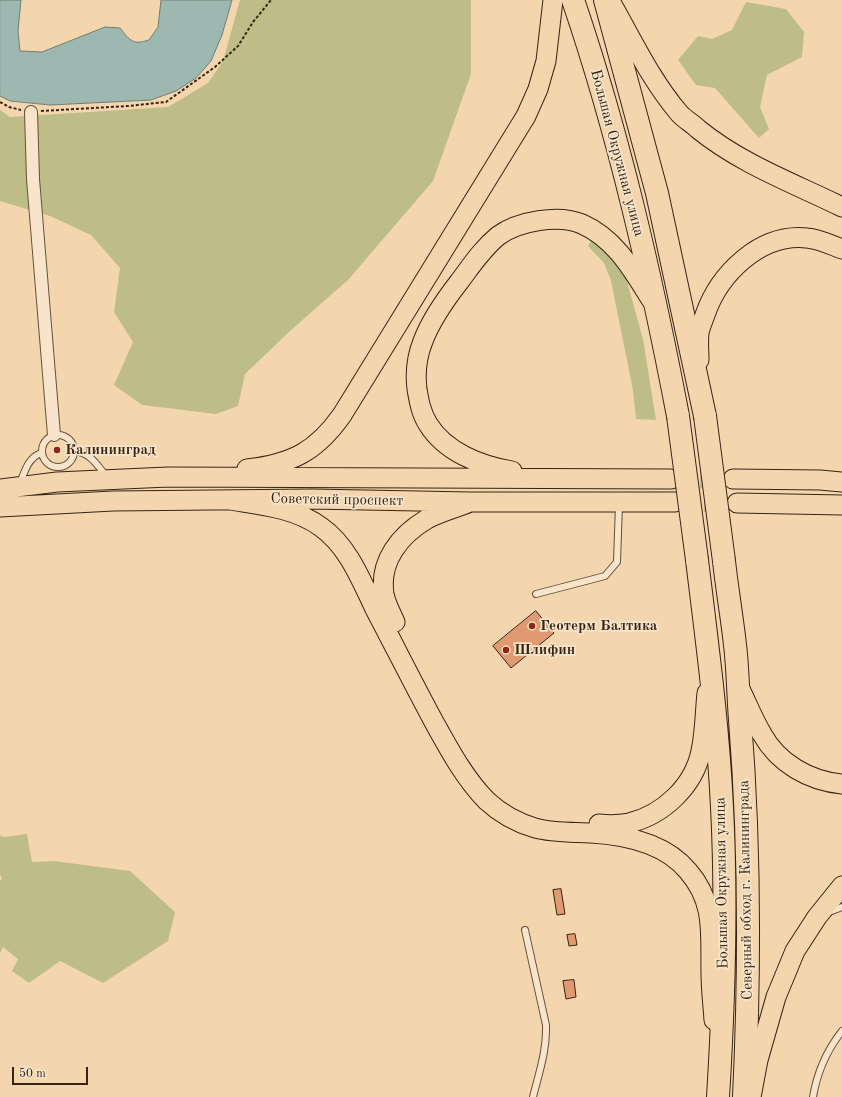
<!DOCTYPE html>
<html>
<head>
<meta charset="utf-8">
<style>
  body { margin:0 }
  #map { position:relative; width:842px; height:1097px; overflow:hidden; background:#f3d6ae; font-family:"Old Standard TT",serif }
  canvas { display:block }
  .scale { position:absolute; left:12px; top:1067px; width:76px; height:18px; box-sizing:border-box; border:2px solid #372414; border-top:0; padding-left:5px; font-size:12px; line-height:14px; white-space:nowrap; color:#372414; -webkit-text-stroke:3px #f7e4ca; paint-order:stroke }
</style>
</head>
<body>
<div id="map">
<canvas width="842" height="1097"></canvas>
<div class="scale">50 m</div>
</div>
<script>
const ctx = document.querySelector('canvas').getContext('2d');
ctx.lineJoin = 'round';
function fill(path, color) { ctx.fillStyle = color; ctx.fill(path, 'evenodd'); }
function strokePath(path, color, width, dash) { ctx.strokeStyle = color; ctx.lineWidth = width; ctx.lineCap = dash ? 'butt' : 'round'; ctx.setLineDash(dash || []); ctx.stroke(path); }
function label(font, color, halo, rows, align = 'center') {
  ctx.font = font + ' "Old Standard TT",serif'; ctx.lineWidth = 3.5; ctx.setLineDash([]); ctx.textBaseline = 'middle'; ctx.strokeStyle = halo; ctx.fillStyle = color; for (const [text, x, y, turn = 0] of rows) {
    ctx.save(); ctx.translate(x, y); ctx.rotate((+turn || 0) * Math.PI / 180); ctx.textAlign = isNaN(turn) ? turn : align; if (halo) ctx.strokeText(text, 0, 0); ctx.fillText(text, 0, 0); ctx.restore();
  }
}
const green = new Path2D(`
  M240,0H471V74L433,181L348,280L290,331L245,374L238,406L216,414L142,405L114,385L133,342L114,312L120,268L91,235L50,216L0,201V110L10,117L168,107L208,83L223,61Z
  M746,2L786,9L804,32L802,57L767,75L760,107L769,129L759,138L715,88L696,85L678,60L698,36L712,39L732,30Z
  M594,235L625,274L643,339L656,420L636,419L633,390L611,281L604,263L588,246Z
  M27,834L32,862L54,861L130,871L175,912L168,941L103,983L60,961L29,983L12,971L18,959L3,947L0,953V880L2,879L0,874V836L5,837Z`);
const water = new Path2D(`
  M0,0H21L18,31L20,51L42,52L105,27L120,28C130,41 133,45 149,40L158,27L161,0H232L222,35L211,61L196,78L176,91L151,100L50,105L10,101L0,96Z`);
const building = new Path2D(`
  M536,611L554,633L511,668L493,646Z
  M561,889L565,914L557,915L553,890Z
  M575,934L577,945L569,946L567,935Z
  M574,980L576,997L566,999L563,981Z`);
const primaryTunnel = new Path2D(`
  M671,479H728
  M675,502L731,503`);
const path = new Path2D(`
  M0,102L9,107L21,110
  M41,111L128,106L166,102L215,67L238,46L253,22L271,0`);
const lane = new Path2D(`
  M42 451a16 16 0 1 1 32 0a16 16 0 1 1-32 0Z
  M74,451C91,453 96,464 107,477
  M20,483C25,471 28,458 41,453
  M536,594L605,576L617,562L619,504
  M829,912L842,907
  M525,930L546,1025C547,1050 539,1073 533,1097
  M813,1097C817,1073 827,1050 842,1031`);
const street = new Path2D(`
  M31,112L33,179L54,435`);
const primary = new Path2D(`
  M610,1C632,39 650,79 679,113C684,119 692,123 698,129C741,164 793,183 842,207
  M699,360C699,351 698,342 699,333C700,327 703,321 705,315C719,274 760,233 807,238C819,239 831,245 842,249
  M247,469C291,464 316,452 342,415L526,116L538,89L546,61L553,0
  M512,471C481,466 445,452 428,424C421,413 419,401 417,389C415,373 417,356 423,341C431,320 445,300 459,282C471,266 482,249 498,236C518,221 559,214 582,224C616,239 633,271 652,301
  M733,479L820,480L842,482
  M0,489L57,482L168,477L671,479
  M230,500C261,505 295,508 321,527C348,546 361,580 375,609C395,647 414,685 434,722C449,749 465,779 487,801C500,813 518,823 535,828C553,833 573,832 591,833C625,835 665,843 688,871C716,903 710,935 711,973C711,989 713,1005 714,1020
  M737,503L842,505
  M0,507L113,501L312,499L470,502H675
  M395,622C391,613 386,604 384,594C379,561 400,535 427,519C440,512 456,508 470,502
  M739,687C747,703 753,719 762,734C778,763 809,781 842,784
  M599,824C609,825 619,825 629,823C663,815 694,786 701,751C705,733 705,712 707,693
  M751,1097L758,1060L776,997L795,951L817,917L842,886`);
const highway = new Path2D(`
  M573,0C619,135 651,275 678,416
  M605,0L657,193L705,416
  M697,560C707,642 718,724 722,807C727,903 724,1001 718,1097
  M724,561C727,589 732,617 735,645C738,669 738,695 740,720C750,845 750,971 744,1097`);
const highwayBridge = new Path2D(`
  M678,416L697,560
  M705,416L724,561`);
const markers = [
  [57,450,4,"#8f2418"],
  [532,626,4,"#8f2418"],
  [506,650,4,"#8f2418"]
];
const streetNames = [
  ["Большая Окружная улица",617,153,75],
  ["Советский проспект",337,500,1],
  ["Большая Окружная улица",722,883,-91],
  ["Северный обход г. Калининграда",746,890,-91]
];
const poiNames = [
  ["Калининград",65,450],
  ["Геотерм Балтика",540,626],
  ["Шлифин",514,650]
];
fill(green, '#bfbd87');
fill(water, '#9cb8b0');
strokePath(water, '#747d72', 1);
fill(building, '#e09a72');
strokePath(building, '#372414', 1);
strokePath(primaryTunnel, '#cdb28f', 19, [19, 10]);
strokePath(lane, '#66503a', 8);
strokePath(street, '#66503a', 14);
strokePath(primary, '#372414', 21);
strokePath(highway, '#372414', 24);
strokePath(path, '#372414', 2, [3, 2]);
strokePath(lane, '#f7e4ca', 6);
strokePath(street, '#f7e4ca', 12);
strokePath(primary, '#f3d6ae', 19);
strokePath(highway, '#f3d6ae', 22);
strokePath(highwayBridge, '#372414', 24, []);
strokePath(highwayBridge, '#f3d6ae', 22);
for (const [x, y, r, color] of markers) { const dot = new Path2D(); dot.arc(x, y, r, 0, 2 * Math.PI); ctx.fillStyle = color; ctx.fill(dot); strokePath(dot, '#f7e4ca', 1.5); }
label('15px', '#372414', '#f7e4ca', streetNames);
label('bold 15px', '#372414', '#f7e4ca', poiNames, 'left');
</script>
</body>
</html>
